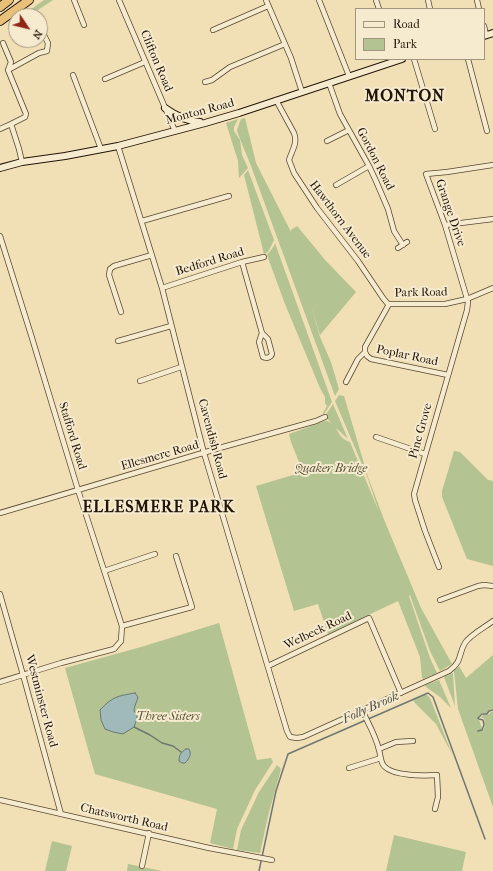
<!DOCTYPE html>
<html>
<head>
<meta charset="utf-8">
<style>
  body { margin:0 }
  #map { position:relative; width:493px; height:871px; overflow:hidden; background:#f1dfb5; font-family:"IM FELL French Canon",serif }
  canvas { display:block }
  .legend { position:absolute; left:355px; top:8px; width:130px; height:52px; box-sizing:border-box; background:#f6eacf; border:1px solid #a1957f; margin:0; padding:5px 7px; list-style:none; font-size:12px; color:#221507 }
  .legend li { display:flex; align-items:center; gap:8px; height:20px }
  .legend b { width:20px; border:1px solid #a1957f }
  .north { position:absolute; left:8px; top:8px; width:40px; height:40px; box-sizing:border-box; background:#f6eacf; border:1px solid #a1957f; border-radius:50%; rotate:125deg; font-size:11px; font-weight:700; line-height:16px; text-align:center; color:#221507 }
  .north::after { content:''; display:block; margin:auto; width:14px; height:18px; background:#8f2418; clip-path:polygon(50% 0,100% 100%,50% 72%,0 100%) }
</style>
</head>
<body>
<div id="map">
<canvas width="493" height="871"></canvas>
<ul class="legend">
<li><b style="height:5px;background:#f6eacf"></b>Road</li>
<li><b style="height:11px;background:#b3c392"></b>Park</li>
</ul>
<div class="north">N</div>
</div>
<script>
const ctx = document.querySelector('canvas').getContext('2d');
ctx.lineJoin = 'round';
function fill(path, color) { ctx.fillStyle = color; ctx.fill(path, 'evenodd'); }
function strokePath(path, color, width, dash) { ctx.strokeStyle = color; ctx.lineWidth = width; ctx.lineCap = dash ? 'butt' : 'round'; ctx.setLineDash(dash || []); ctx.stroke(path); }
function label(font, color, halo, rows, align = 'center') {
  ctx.font = font + ' "IM FELL French Canon",serif'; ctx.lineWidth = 4; ctx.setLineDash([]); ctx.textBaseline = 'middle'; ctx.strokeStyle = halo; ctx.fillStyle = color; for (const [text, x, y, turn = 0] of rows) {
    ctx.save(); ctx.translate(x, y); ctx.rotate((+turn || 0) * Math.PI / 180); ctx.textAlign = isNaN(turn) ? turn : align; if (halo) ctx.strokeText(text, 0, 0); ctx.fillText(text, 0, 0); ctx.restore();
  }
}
const green = new Path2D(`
  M44,0H53L29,16H22Z
  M245,118L256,163L291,232V230L297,226L326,261L356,292L320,335L311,305L320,337L331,362L339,389L335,396L251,166L238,134L237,130L241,119Z
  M238,119L234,127V131L240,140L242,155L248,168L239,178L238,161L226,123Z
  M248,170L274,240L268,252L264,254L244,175Z
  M275,243L332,402L324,414L323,413L327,406L325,403V397L320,388L285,304L267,255L274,246Z
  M339,395L344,396L368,477L385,522L421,608L452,664L440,671L430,651L410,595L409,596L430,658L437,673L423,679L422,677L420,657L398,601L328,634L318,604L294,611L256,486L303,472L291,442L289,434L325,421H328L332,424L325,416L333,404L348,439L336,428C339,435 343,440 350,442L379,512L367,476L335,401Z
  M454,451L460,452L488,480L493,481V566L467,559L442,497V491Z
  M219,623L257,760L271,758L273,762L255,790L237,829L233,849L210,843L217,809L95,774L65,668L141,647Z
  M493,655V709L489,710L487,713H482L478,717L483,731L485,726L484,718H481L483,715H488L491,712H493V807L458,709L454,671L459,666L466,678Z
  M452,673L453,674L455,706L444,677Z
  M439,680L451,708L440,697L426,687L425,685Z
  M424,695H427L430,698L452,754L436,724L415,703L413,700Z
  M277,765L281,769L268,816L260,853L237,850L241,830L259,792Z
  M394,835L466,852L462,871H386Z
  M52,841L72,846L66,871H45Z
  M128,864L162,871H127Z`);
const water = new Path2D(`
  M135,693L138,697C137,702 134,706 134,711L137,714V719L134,727L123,734L113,732L105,729L101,720L100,710C112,697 117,696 135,693Z
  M186,749H189C192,754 189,759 185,763H182L179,761C179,755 181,752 186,749Z`);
const stream = new Path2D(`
  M134,727L150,735L162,743L173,746L181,752
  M478,731L482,730L484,725L483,720L479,719L478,718L482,714H487L489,711L493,710
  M259,871L276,791L288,754L428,693L433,697L485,839`);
const minor = new Path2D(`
  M74,0L84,25
  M119,0L175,131
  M266,0L291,58L302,92
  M319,0L349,76
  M376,0L379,9
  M428,0L430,9
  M477,0L479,9
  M484,26L486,35
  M213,30L268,6
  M3,43L11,62L8,70
  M414,59L435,129
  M468,59L487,131
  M8,70L26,114L25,117L11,124L19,149L22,162
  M8,70L39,53L47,51L48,43L40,27
  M73,75L101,149
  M105,79L145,62
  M205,82L212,80L230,67L285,44
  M329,83L340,114L369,166L376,181L388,209L394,231L403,245
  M276,100L294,133C298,143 292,150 289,160L294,173L317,208L358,261L383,298L388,304
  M0,129L11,124
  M327,141L349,130
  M118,146L162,288L204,453L287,731L290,737L297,738L303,737L449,671C463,661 458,654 465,643C470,635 485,627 493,621
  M336,185L369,166
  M142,221L229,196
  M445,225L493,219
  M0,236L32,338L78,490L122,626L121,641L114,649L61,663L0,682
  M398,248L407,242
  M242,262L262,333L268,339L272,354C271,357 267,359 263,357L259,342L262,333
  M162,288L242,262L264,257
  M388,304H445L467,299L493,288
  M121,312L109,275L110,269L114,266L152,255
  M118,341L171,326
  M365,352L367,356L371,359L448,375
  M140,381L181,367
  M346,382L358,359L365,352V347L388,306V304
  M376,437L425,454
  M0,513L223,447L316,421L325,417
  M439,567L425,531L415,500L414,494L467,310L468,302L445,225L426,174L447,172L493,165
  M104,571L155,554
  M0,594L25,682L61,814
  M440,600L478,586L484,585L493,586
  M122,626L192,607L176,556
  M268,666L369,618L401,693
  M362,710C368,723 376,736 379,750C381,756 380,763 385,767C394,776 424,776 437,775L438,797L435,809
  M379,749L396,742L413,741
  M349,768L381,758
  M0,800L209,848L272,860
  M142,866L149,833`);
const secondary = new Path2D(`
  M484,36L493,33
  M165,108C176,116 187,121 200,122
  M0,168L22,162L65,156L118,146L205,123L239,113L402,59`);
const motorway = new Path2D(`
  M0,7L9,0
  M0,21L29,0`);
const streetNames = [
  ["Clifton Road",156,61,67],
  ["Monton Road",200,112,-15],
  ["Gordon Road",375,159,63],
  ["Grange Drive",450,213,71],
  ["Hawthorn Avenue",340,220,53],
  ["Bedford Road",210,262,-17],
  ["Park Road",421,293,-1],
  ["Poplar Road",407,356,12],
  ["Pine Grove",421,431,-74],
  ["Stafford Road",72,436,73],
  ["Cavendish Road",212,439,75],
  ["Ellesmere Road",160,456,-16],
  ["Welbeck Road",318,631,-25],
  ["Westminster Road",41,701,75],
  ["Chatsworth Road",124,818,13]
];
const parkNames = [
  ["Quaker Bridge",331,469],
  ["Three Sisters",168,717]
];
const waterNames = [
  ["Folly Brook",371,708,-24]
];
const districtNames = [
  ["MONTON",405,97],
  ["ELLESMERE PARK",159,508]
];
fill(green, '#b3c392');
fill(water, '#9fbab9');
strokePath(water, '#6d7872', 1);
strokePath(stream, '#6d7872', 1.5);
strokePath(minor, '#564832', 6);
strokePath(secondary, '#221507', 8);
strokePath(motorway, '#221507', 10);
strokePath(minor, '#f6eacf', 4.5);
strokePath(secondary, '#f6eacf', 6);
strokePath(motorway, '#e8c07a', 8);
label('12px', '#221507', '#f6eacf', streetNames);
label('italic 12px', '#555238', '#f6eacf', parkNames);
label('italic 13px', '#4e4f45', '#f6eacf', waterNames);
ctx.letterSpacing = '1px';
label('bold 16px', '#221507', '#f6eacf', districtNames);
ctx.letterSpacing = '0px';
</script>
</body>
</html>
